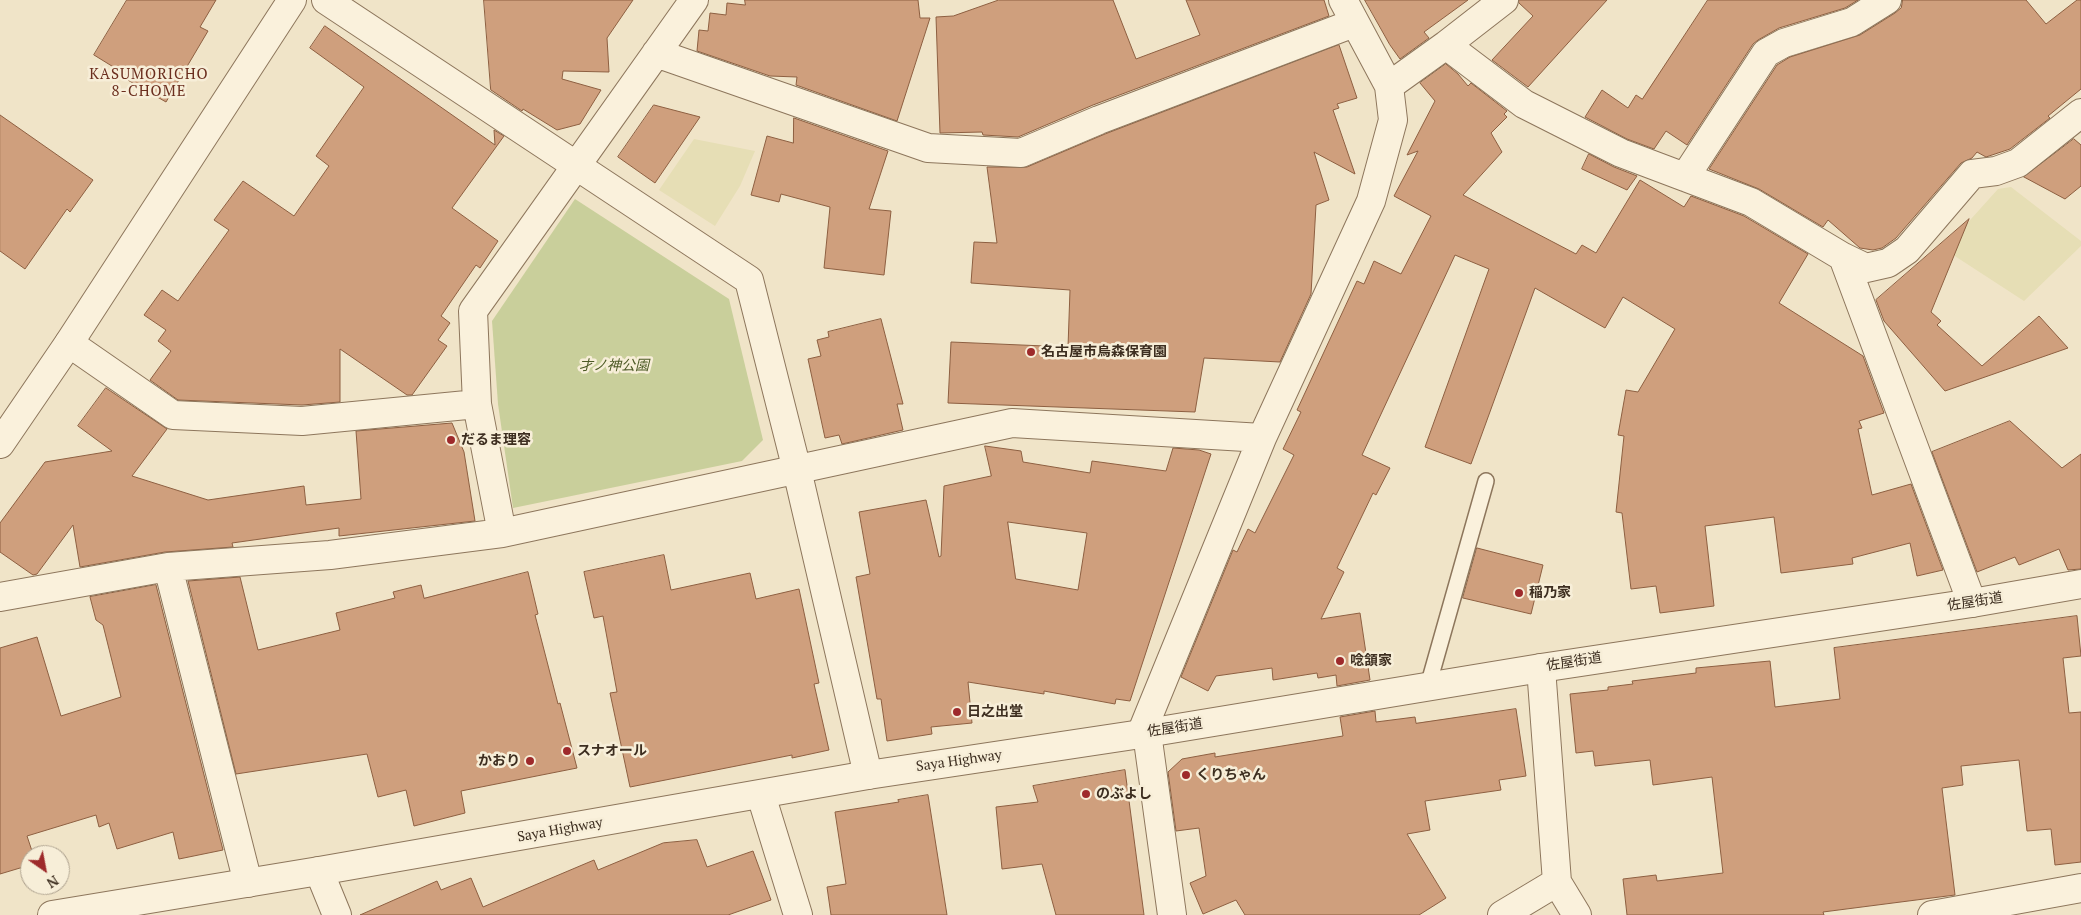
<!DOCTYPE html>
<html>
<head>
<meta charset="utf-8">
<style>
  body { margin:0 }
  #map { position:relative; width:2081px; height:915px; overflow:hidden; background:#f0e4c8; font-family:"PT Serif",serif }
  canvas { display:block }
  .north { position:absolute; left:20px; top:845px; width:50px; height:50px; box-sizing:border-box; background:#f7eed8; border:1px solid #ada18e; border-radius:50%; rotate:147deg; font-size:14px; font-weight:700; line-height:20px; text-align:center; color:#3d2e20 }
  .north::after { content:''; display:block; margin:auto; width:18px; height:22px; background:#9e2a2b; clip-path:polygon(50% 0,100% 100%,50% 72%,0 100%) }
</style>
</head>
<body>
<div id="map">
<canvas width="2081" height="915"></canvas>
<div class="north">N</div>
</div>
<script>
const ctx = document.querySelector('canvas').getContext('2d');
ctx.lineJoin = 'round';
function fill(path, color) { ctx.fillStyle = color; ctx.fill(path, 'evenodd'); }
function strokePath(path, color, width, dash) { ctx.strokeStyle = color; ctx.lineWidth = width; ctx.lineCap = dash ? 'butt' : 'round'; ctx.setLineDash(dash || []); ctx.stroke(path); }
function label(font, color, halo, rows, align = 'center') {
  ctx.font = font + ' "PT Serif","Noto Sans JP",serif'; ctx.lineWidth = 5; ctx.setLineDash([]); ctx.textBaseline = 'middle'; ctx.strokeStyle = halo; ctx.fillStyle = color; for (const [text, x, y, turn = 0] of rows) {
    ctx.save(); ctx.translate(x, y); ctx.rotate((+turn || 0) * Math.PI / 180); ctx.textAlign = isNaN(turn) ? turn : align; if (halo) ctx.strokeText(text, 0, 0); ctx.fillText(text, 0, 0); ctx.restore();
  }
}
const farmland = new Path2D(`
  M694,139L755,151L740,186L715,226L659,190Z
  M2011,187L2081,241V246L2024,301L1944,249L1998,189Z`);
const green = new Path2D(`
  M575,199L729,299L763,440L742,461L513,508L498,404L492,321Z`);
const building = new Path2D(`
  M127,0H216L200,27L208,31L166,102L126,79L128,76L94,55Z
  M484,0H633L607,38L609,72L563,71L562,79L601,90L580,124L557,130L523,109L522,111L491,90Z
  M745,0H918L920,18H930L897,121L796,85L797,77L770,76L697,51L699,30L708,31L710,13L726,15L727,3L745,5Z
  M999,0H1113L1136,59L1200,35L1186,0H1324L1329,16L1093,105L1018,137L983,135L982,132L940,133L936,17L953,16Z
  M1365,0H1468L1424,32L1429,38L1400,59L1390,45Z
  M1519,0H1607L1528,87L1492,60L1533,16L1519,3Z
  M1708,0H1858L1845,8L1779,28L1758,40L1753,44L1687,145L1666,131L1654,149L1627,139L1585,117L1602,90L1628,108L1636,95L1642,99Z
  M1903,0H2026L2046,24L2077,0H2081V89L2048,116L2050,118L2010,149L1986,157L1977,152L1972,158L1961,163L1896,238L1882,248L1873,250L1860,248L1828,220L1823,227L1759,189L1709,169L1777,65L1790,57L1860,35L1895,13L1901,8Z
  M325,26L495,145L494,130L504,136L452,208L498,241L480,268L476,265L441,316L450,323L438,340L447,346L412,395H407L340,349V402L302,405L178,400L150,380L171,351L158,341L166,330L144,315L162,290L178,301L229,230L214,220L243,181L294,216L329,166L316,156L364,87L310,48Z
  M1339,45L1357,98L1337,104L1339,108L1333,110L1355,174L1314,152L1329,200L1316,205L1311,294L1280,362L1204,358L1195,412L948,403L951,342L1068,347L1070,290L971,283L974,242L997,243L987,167H1027L1105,134Z
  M1446,64L1458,74L1468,86L1471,83L1507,111L1504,114L1507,117L1491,133L1502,152L1463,195L1576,254L1582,245L1596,253L1640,180L1684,207L1691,196L1744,216L1808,254L1779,303L1863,356L1884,413L1859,421L1862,428L1858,429L1872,495L1911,484L1943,570L1917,576L1910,543L1852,558L1853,564L1781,573L1774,517L1705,526L1714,606L1660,613L1656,586L1631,589L1622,513L1616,512L1624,436L1618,435L1626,390L1638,392L1675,329L1623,297L1605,328L1535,288L1471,464L1425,447L1489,269L1455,255L1362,455L1390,468L1376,495L1373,493L1337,568L1344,572L1321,619L1360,613L1370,680L1337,686L1336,675L1318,678L1317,673L1273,680L1272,668L1216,676L1208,691L1181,677L1233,550L1237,552L1248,529L1255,533L1294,455L1283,449L1301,412L1297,410L1357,281L1364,284L1374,261L1401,274L1431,216L1394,196L1418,151L1407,155L1435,101L1420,83Z
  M654,105L700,117L655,183L618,157Z
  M0,115L93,180L70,212L67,209L25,269L0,251Z
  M794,118L888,151L869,209L891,211L884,275L824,268L830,207L781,194L779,202L751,195L767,136L793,143Z
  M2074,139L2081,145V186L2065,199L2024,177Z
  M1589,154L1614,167L1637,176L1627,190L1582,169Z
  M1969,219L1931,312L1941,321L1937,325L1982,366L2039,316L2068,348L1945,391L1884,321L1876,300Z
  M881,319L903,404H897L903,430L842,444L839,435L825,438L808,359L821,356L817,340L829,337L828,332Z
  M106,388L167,429L132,476L208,500L304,486L306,505L361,499L356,431L452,423L464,452L475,521L339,536V528L232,543L233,547L165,552L80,567L73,525L37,574L33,575L0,552V523L45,462L112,451L78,426Z
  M2010,421L2062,468L2081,454V569L2068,570L2059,549L2019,565L2015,557L1977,572L1932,452Z
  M985,446L1021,451L1023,462L1090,473L1092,461L1166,471L1173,448L1199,450L1211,454L1130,701L1116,699L1115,704L1044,691V694L968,682L972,723L931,727L932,734L887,741L881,699H877L856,577L870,574L859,512L926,500L939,557L941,556L944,486L991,476ZM1008,522L1087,533L1078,590L1016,579Z
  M1477,548L1543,565L1531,614L1463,598Z
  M664,555L671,590L750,573L756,599L799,589L819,683L814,684L829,750L792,758V755L630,787L610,693L617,692L603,616L594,618L584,572Z
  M528,572L538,614L535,615L558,704L560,703L577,768L461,791L465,813L414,826L406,790L378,797L367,754L236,774L188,581L240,577L258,650L340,630L336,613L395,598L393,592L421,585L424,598Z
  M156,585L223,850L179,859L173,832L117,849L109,823L99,827L96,815L27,836L33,854L30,855V865L0,874V648L37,637L61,716L121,697L103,625L96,620L90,597Z
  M2077,616L2081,656L2063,658L2069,713L2081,712V862L2055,865L2051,829L2027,831L2019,760L1961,766L1963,785L1942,788L1955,895L1823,912L1824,915H1627L1623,879L1656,875L1657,881L1723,873L1712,777L1653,785L1650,760L1595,766L1593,751L1576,753L1570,694L1608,690V687L1633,684L1632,681L1696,673V668L1770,661L1775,707L1840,699L1834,648Z
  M1516,709L1526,776L1499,780L1501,790L1425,801L1430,830L1407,834L1446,898L1419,915H1245L1236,900L1203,914L1190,883L1206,876L1199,828L1176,831L1168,772L1182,759L1215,753V757L1343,736L1340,717L1375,711L1376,722L1415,717L1416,723Z
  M1125,770L1144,915H1056L1042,864L1002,869L996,807L1038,802L1033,786Z
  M928,795L947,915H831L827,887L846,884L835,812L899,802L898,800Z
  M697,840L707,867L753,851L771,900L728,915H360L437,881L441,890L471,878L483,907L594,860L598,870L663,843Z`);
const service = new Path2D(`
  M1428,686L1486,481`);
const minor = new Path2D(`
  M326,0L749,280L797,470L868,775
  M1343,0L1389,86
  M1446,45L1524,104L1621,153L1751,202L1843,257L1866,268L1888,263L1907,250L1972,174L1996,171L2018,163L2081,113
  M656,53L928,148L1021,153L1099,120L1354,23
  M1685,177L1766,53L1784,43L1852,22L1887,0
  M1843,257L1972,603
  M69,343L173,415L302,421L477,404
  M502,533L477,404L473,311L694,0
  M168,567L248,883
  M0,597L168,567L330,555L502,533L1012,423L1262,438
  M1541,668L1557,882L1577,915
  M1147,733L1172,915
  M1141,734L1262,438L1371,201L1393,120L1389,86L1446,45L1504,0
  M761,795L798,915
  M319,871L337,915
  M1502,915L1557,882
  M1932,915L2081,888`);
const tertiary = new Path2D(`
  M0,444L69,343L292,0
  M52,915L319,871L868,775L1141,734L1541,668L1972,603L2081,584`);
const markers = [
  [1031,352,5,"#9e2a2b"],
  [451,440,5,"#9e2a2b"],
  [1519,593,5,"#9e2a2b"],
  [1340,661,5,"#9e2a2b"],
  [957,712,5,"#9e2a2b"],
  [567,751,5,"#9e2a2b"],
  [530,761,5,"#9e2a2b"],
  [1186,775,5,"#9e2a2b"],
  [1086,794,5,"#9e2a2b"]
];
const poiNames = [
  ["名古屋市烏森保育園",1041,352],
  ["だるま理容",461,440],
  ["稲乃家",1529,593],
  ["唸頷家",1350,661],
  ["日之出堂",967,712],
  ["スナオール",577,751],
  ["かおり",520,761,"right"],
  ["くりちゃん",1196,775],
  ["のぶよし",1096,794]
];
const parkNames = [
  ["才ノ神公園",614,366]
];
const streetNames = [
  ["佐屋街道",1975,602,-9],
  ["佐屋街道",1574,662,-9],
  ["佐屋街道",1175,728,-9],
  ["Saya Highway",959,761,-8],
  ["Saya Highway",560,830,-10]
];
const neighbourhoodNames = [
  ["KASUMORICHO",149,75],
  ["8-CHOME",149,92]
];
fill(farmland, '#e6deb5');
fill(green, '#c9cf9b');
fill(building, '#cf9f7d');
strokePath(building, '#8d5f41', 1);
strokePath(service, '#8d765c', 18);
strokePath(minor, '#8d765c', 30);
strokePath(tertiary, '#8d765c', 30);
strokePath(service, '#faf1dc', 15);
strokePath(minor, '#faf1dc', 28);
strokePath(tertiary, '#faf1dc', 28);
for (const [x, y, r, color] of markers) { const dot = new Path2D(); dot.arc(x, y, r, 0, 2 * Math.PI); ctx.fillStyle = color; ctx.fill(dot); strokePath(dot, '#f7eed8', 2); }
label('bold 14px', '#3d2e20', '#f7eed8', poiNames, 'left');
label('italic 14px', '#4d5a26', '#f7eed8', parkNames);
label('14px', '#3d2e20', '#f7eed8', streetNames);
ctx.letterSpacing = '1px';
label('15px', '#6b2e1e', '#f7eed8', neighbourhoodNames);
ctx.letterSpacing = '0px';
</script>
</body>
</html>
